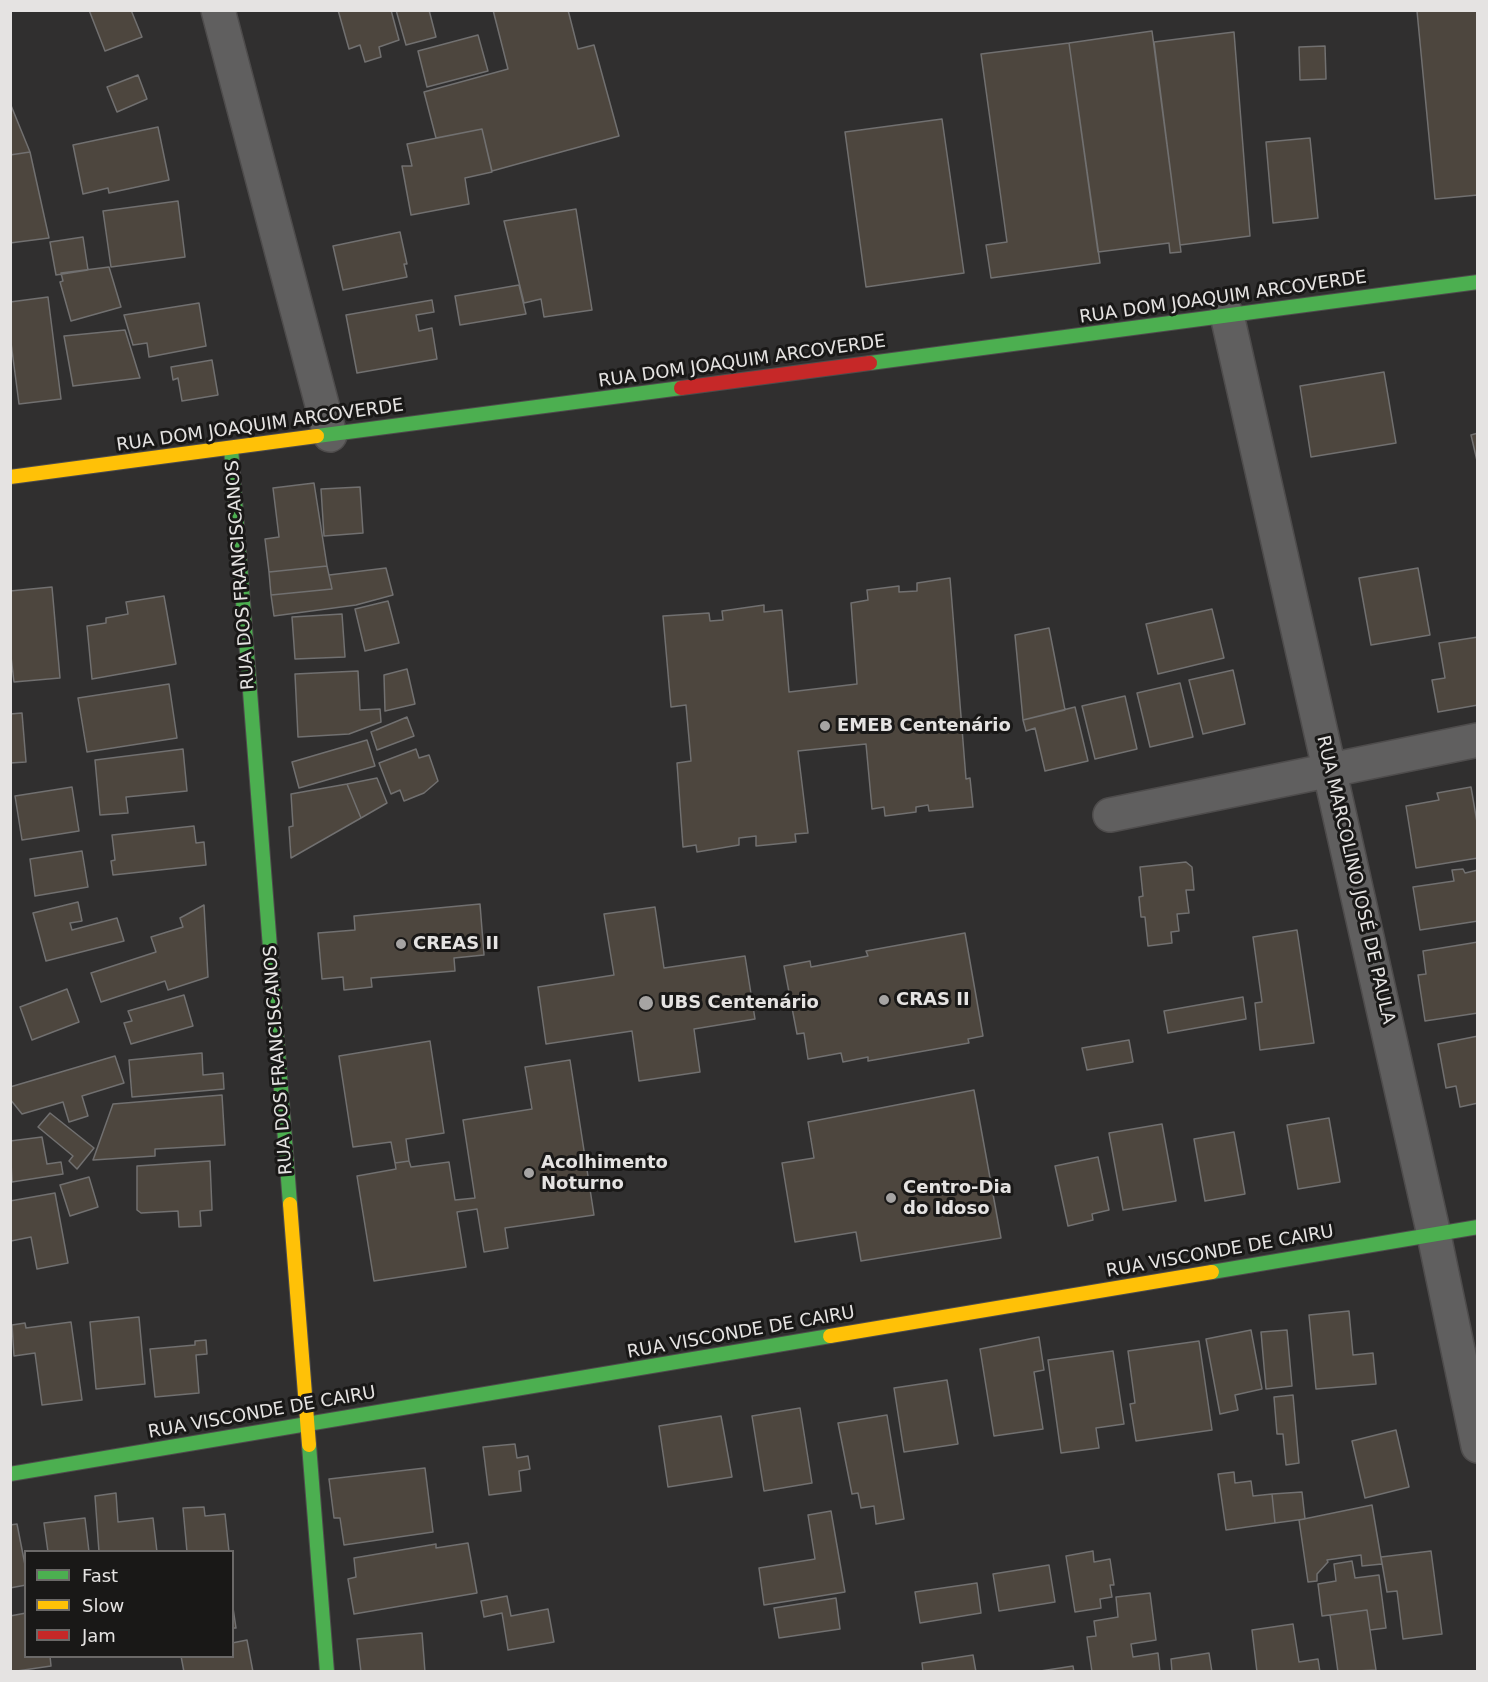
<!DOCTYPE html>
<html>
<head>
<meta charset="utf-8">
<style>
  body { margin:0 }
  #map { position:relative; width:1488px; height:1682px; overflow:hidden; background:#302f2f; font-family:"DejaVu Sans",sans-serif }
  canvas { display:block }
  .frame { position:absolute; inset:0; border:12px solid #e5e3e2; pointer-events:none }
  .legend { position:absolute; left:24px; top:1550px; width:210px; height:108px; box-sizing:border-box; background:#191817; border:2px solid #6b6968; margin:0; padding:8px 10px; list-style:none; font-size:18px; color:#e5e3e2 }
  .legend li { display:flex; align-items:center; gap:12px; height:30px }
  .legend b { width:30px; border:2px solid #6b6968 }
</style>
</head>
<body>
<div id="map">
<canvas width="1488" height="1682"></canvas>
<div class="frame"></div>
<ul class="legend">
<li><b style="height:8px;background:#4caf50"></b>Fast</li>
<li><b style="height:8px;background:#ffc107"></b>Slow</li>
<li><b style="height:8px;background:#c62828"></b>Jam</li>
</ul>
</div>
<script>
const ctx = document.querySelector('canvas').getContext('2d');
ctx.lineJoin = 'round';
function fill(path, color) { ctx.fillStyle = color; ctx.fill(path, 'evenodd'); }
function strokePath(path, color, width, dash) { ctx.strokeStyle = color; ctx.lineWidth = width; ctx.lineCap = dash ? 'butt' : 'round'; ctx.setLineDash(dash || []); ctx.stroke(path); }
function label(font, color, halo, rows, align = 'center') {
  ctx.font = font + ' "DejaVu Sans",sans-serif'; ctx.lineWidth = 6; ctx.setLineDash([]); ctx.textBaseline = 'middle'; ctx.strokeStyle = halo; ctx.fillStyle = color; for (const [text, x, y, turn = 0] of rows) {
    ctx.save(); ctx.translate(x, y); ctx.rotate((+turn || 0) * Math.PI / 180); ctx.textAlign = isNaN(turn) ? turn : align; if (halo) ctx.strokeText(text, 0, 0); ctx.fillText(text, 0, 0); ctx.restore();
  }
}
const building = new Path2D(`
  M89,10H131L142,37L105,51Z
  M338,10H391L399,40L379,47L381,57L365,62L360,45L349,49Z
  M396,10H429L436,37L406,45Z
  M493,10H568L578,49L594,45L619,136L492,171L482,129L436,138L424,92L508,69Z
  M1478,10V195L1435,199L1417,11Z
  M1152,31L1181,252L1170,253L1169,243L1098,252L1069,43Z
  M1234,32L1250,236L1180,245L1154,42Z
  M478,35L488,71L427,87L418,51Z
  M1069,43L1100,263L991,278L986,245L1007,242L981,54Z
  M1325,46L1326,79L1300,80L1299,47Z
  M138,75L147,99L117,112L107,87Z
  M10,103L30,152L10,155Z
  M942,119L964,273L866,287L845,132Z
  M158,127L169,180L109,193L108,188L83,194L73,145Z
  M482,129L492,172L465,178L469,204L411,215L402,166H412L407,144Z
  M1310,138L1318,218L1273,223L1266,142Z
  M30,152L49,238L10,243V155Z
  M178,201L185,257L111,267L103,211Z
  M576,209L592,310L544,317L541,299L524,303L504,221Z
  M400,232L407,264H404L407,277L343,290L333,246Z
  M83,237L88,270L56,275L50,242Z
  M109,267L121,307L71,321L60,282L63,281L61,273Z
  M519,285L526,314L460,325L455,296Z
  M48,297L61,399L19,404L10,335V302Z
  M432,300L434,312L416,315L419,331L432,328L437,359L357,373L346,315Z
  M199,303L206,346L149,357L147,343L133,345L124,315Z
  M125,330L140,378L73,386L64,336Z
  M212,360L218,395L182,401L178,378L173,380L171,367Z
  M1384,372L1396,443L1311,457L1300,386Z
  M1478,433V465L1471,435Z
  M314,483L327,566L269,572L265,539L279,537L273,488Z
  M360,487L363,533L324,536L321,489Z
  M327,566L332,589L271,595L269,572Z
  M386,568L393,595L356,605L274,616L271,595L332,589L329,575Z
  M1418,568L1430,635L1371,645L1359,578Z
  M950,578L966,779L970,778L973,807L929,811L928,805L916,807V812L885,816L884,807L872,809L866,744L798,751L808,833L795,834L796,842L756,846V836L739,838V845L697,852L696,845L683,847L677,763L691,761L686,705L671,707L663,616L709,613L710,621L723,620L722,611L764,605V612L782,610L789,692L857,684L851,603L868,600L867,590L899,586V592L917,591V583Z
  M52,587L60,678L14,682L10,648V591Z
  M164,596L176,664L92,679L87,626L106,623V618L128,614L126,602Z
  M388,601L399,643L365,651L355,609Z
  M1212,609L1224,658L1158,674L1146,624Z
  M342,614L345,657L295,659L292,617Z
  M1049,628L1065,710L1023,720L1015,635Z
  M1478,637V705L1438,712L1432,680L1445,678L1439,643Z
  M407,669L415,704L385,711L384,675Z
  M1233,670L1245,724L1203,734L1189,680Z
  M358,671L360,710L380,709L381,722L349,734L298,737L295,674Z
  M1180,683L1193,737L1150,747L1137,693Z
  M169,684L177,738L87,752L78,698Z
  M1125,696L1137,749L1095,759L1082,706Z
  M1075,707L1088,761L1045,771L1035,728L1026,731L1023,720Z
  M22,713L26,762L10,763V714Z
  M407,717L414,736L377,750L371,732Z
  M367,740L375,766L299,788L292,762Z
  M183,749L187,791L126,797L128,813L100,815L95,760Z
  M416,749L419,758L429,755L438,781L424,793L404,801L400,790L391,794L379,763Z
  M377,778L387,803L361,818L347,784Z
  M347,784L361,818L291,858L289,827L293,826L291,794Z
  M72,787L79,831L22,840L15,796Z
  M1471,787L1478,828V858L1416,868L1406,806L1439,800L1437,793Z
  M194,826L196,843L204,842L206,865L113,875L111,861L115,860L112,835Z
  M82,851L88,887L35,896L30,859Z
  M1186,862L1192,867L1194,890H1186L1189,913L1177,914L1179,931L1171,932L1172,943L1148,946L1145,917H1141L1139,897L1143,896L1140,867Z
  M1463,869L1465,873L1478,870V921L1420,930L1413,887L1454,881L1452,870Z
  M78,902L82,921L70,923L72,930L117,918L124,941L46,961L33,913Z
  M480,904L484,955L454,958L455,971L371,978L372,987L344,990L343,977L322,979L318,933L355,930L354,916Z
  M204,905L208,977L168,990L165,981L101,1002L91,973L156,952L151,937L183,927L180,918Z
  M655,907L664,968L745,956L755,1019L694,1029L700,1072L639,1081L632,1031L546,1044L538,987L614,975L604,914Z
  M1297,930L1314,1043L1260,1050L1255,1003L1262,1002L1253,937Z
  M965,933L983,1036L968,1039L969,1043L868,1061V1057L843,1062L841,1053L808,1059L804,1033L797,1034L784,966L810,961L811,967L868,956L866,951Z
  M1478,942V1013L1425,1021L1418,975L1426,974L1423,951Z
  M67,989L79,1022L32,1040L20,1007Z
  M184,995L193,1026L131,1044L124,1023L132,1021L128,1011Z
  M1243,997L1246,1019L1168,1033L1164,1011Z
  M1478,1036V1103L1460,1107L1456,1086L1446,1088L1438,1044Z
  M1129,1040L1133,1062L1087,1070L1082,1048Z
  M430,1041L444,1133L406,1139L409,1161L395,1163L391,1142L353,1147L339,1056Z
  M202,1053L203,1075L223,1073L224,1089L132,1097L129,1060Z
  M115,1056L124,1083L82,1096L88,1116L69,1122L63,1102L22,1114L10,1099V1087Z
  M570,1060L594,1215L505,1228L508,1248L484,1252L477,1209L457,1212L466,1267L374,1281L357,1176L396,1169L395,1163L409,1161L411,1167L449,1162L455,1200L475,1198L463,1120L532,1109L525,1067Z
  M974,1090L1001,1238L861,1261L856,1232L795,1242L782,1163L814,1158L808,1122Z
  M222,1095L225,1145L155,1149V1156L93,1160L113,1104Z
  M50,1113L94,1148L77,1169L69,1161L73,1156L38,1127Z
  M1329,1118L1340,1182L1298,1189L1287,1125Z
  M1162,1124L1176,1201L1123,1210L1109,1133Z
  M1234,1132L1245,1194L1205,1201L1194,1139Z
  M42,1137L47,1164L61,1162L63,1174L12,1182L10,1141Z
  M1098,1157L1109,1210L1092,1214L1093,1220L1068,1226L1055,1166Z
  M210,1161L212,1210L200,1211L201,1226L179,1227L178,1211L141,1213L137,1210V1166Z
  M89,1177L98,1207L70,1216L60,1185Z
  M55,1193L68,1263L37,1269L31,1237L11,1241L10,1201Z
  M1349,1311L1353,1355L1373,1353L1376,1384L1316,1389L1309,1315Z
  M139,1317L145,1384L96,1389L90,1322Z
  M71,1322L82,1400L42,1405L35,1353L14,1356L12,1325L25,1323L26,1328Z
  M1251,1330L1262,1389L1235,1395L1238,1410L1220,1414L1206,1339Z
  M1287,1330L1292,1386L1266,1389L1261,1332Z
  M1039,1337L1044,1370L1034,1372L1043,1429L994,1436L980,1349Z
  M206,1340L207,1354L196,1355L199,1393L155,1397L150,1349L195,1345V1341Z
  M1199,1341L1212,1430L1136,1441L1130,1404L1135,1403L1128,1351Z
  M1113,1351L1124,1424L1096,1428L1099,1448L1061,1453L1048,1360Z
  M947,1380L958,1444L904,1452L894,1388Z
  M1293,1395L1299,1463L1286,1465L1283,1434H1277L1274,1397Z
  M800,1408L812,1483L764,1491L752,1416Z
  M887,1415L904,1519L876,1524L874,1506L861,1508L858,1493L852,1494L838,1423Z
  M721,1416L732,1477L668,1487L659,1426Z
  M1396,1430L1409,1487L1365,1498L1352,1441Z
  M515,1444L517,1458L528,1456L530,1469L519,1471L521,1491L489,1495L483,1447Z
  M425,1468L433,1532L344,1545L340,1518H334L329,1479Z
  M1234,1472L1235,1483L1251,1481L1253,1496L1272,1494L1275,1523L1226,1530L1218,1474Z
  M1302,1492L1305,1519L1275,1523L1272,1494Z
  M116,1493L118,1522L153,1518L157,1552H99L95,1496Z
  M1372,1505L1382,1564L1362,1566L1361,1555L1327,1560L1328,1562L1317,1574V1581L1308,1582L1299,1520Z
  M204,1507L205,1516L225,1514L229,1552H187L183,1508Z
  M831,1511L845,1592L764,1605L759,1568L815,1559L808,1515Z
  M85,1518L89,1552H48L44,1523Z
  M17,1524L26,1570V1585L10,1588V1525Z
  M468,1543L477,1593L354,1614L348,1579L356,1577L354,1558L436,1544V1548Z
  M1093,1551L1094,1562L1110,1559L1114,1585H1110L1112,1597L1100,1599L1101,1608L1075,1612L1066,1556Z
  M1431,1551L1442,1634L1403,1639L1397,1591L1387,1592L1381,1557Z
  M1352,1561L1355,1578L1379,1575L1386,1628L1370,1630L1367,1610L1322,1616L1318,1584L1336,1581L1334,1564Z
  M1049,1565L1055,1602L999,1611L993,1574Z
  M977,1583L981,1613L920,1623L915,1592Z
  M1150,1593L1156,1640L1131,1644L1133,1657L1158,1653L1160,1672H1092L1087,1637L1096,1636L1094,1621L1118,1617L1116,1597Z
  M507,1596L511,1616L548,1609L554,1642L508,1650L502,1613L484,1617L481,1601Z
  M836,1598L840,1629L779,1638L774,1608Z
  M232,1601L236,1628H232Z
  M1367,1610L1376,1670L1338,1672L1330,1615Z
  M26,1613V1656H50L51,1666L10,1672V1616Z
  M1293,1624L1299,1662L1318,1659L1320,1672H1257L1252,1630Z
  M422,1633L425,1672H361L357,1639Z
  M247,1640L253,1672H184L181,1656H232V1643Z
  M1209,1653L1212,1672H1172L1171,1659Z
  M973,1655L976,1672H923L922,1663Z
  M1073,1666L1074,1672H1034Z`);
const street = new Path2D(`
  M218,10L330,435
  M1227,315L1434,1235L1478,1446
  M1110,815L1478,740`);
const fast = new Path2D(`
  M870,363L1478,282
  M317,436L681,388
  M231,448L290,1204
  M1212,1272L1478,1227
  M309,1445L327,1672
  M10,1474L830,1336`);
const slow = new Path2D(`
  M10,477L317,436
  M290,1204L309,1445
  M830,1336L1212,1272`);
const jam = new Path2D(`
  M681,388L870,363`);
const markers = [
  [825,726,6,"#a6a4a3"],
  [401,944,6,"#a6a4a3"],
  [884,1000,6,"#a6a4a3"],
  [646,1003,8,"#a6a4a3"],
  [529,1173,6,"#a6a4a3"],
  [891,1198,6,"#a6a4a3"]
];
const streetNames = [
  ["RUA DOM JOAQUIM ARCOVERDE",1223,298,-8],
  ["RUA DOM JOAQUIM ARCOVERDE",742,362,-8],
  ["RUA DOM JOAQUIM ARCOVERDE",260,426,-8],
  ["RUA DOS FRANCISCANOS",241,575,-94],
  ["RUA MARCOLINO JOSÉ DE PAULA",1355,880,77],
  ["RUA DOS FRANCISCANOS",279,1060,-94],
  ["RUA VISCONDE DE CAIRU",1220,1252,-10],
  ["RUA VISCONDE DE CAIRU",741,1333,-10],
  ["RUA VISCONDE DE CAIRU",262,1413,-10]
];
const poiNames = [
  ["EMEB Centenário",837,726],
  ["CREAS II",413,944],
  ["CRAS II",896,1000],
  ["UBS Centenário",660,1003],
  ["Acolhimento",541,1163],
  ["Noturno",541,1184],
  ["Centro-Dia",903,1188],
  ["do Idoso",903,1209]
];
fill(building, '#4d463e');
strokePath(building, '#717070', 1.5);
strokePath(street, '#4e4c4c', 36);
strokePath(fast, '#4e4c4c', 16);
strokePath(slow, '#4e4c4c', 16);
strokePath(jam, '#4e4c4c', 16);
strokePath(street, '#605f5f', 33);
strokePath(fast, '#4caf50', 14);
strokePath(slow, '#ffc107', 14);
strokePath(jam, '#c62828', 14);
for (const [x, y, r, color] of markers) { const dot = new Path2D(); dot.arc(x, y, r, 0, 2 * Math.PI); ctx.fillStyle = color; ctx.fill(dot); strokePath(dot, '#191817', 2); }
label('18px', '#e5e3e2', '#191817', streetNames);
label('bold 18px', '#e5e3e2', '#191817', poiNames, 'left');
</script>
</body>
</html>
